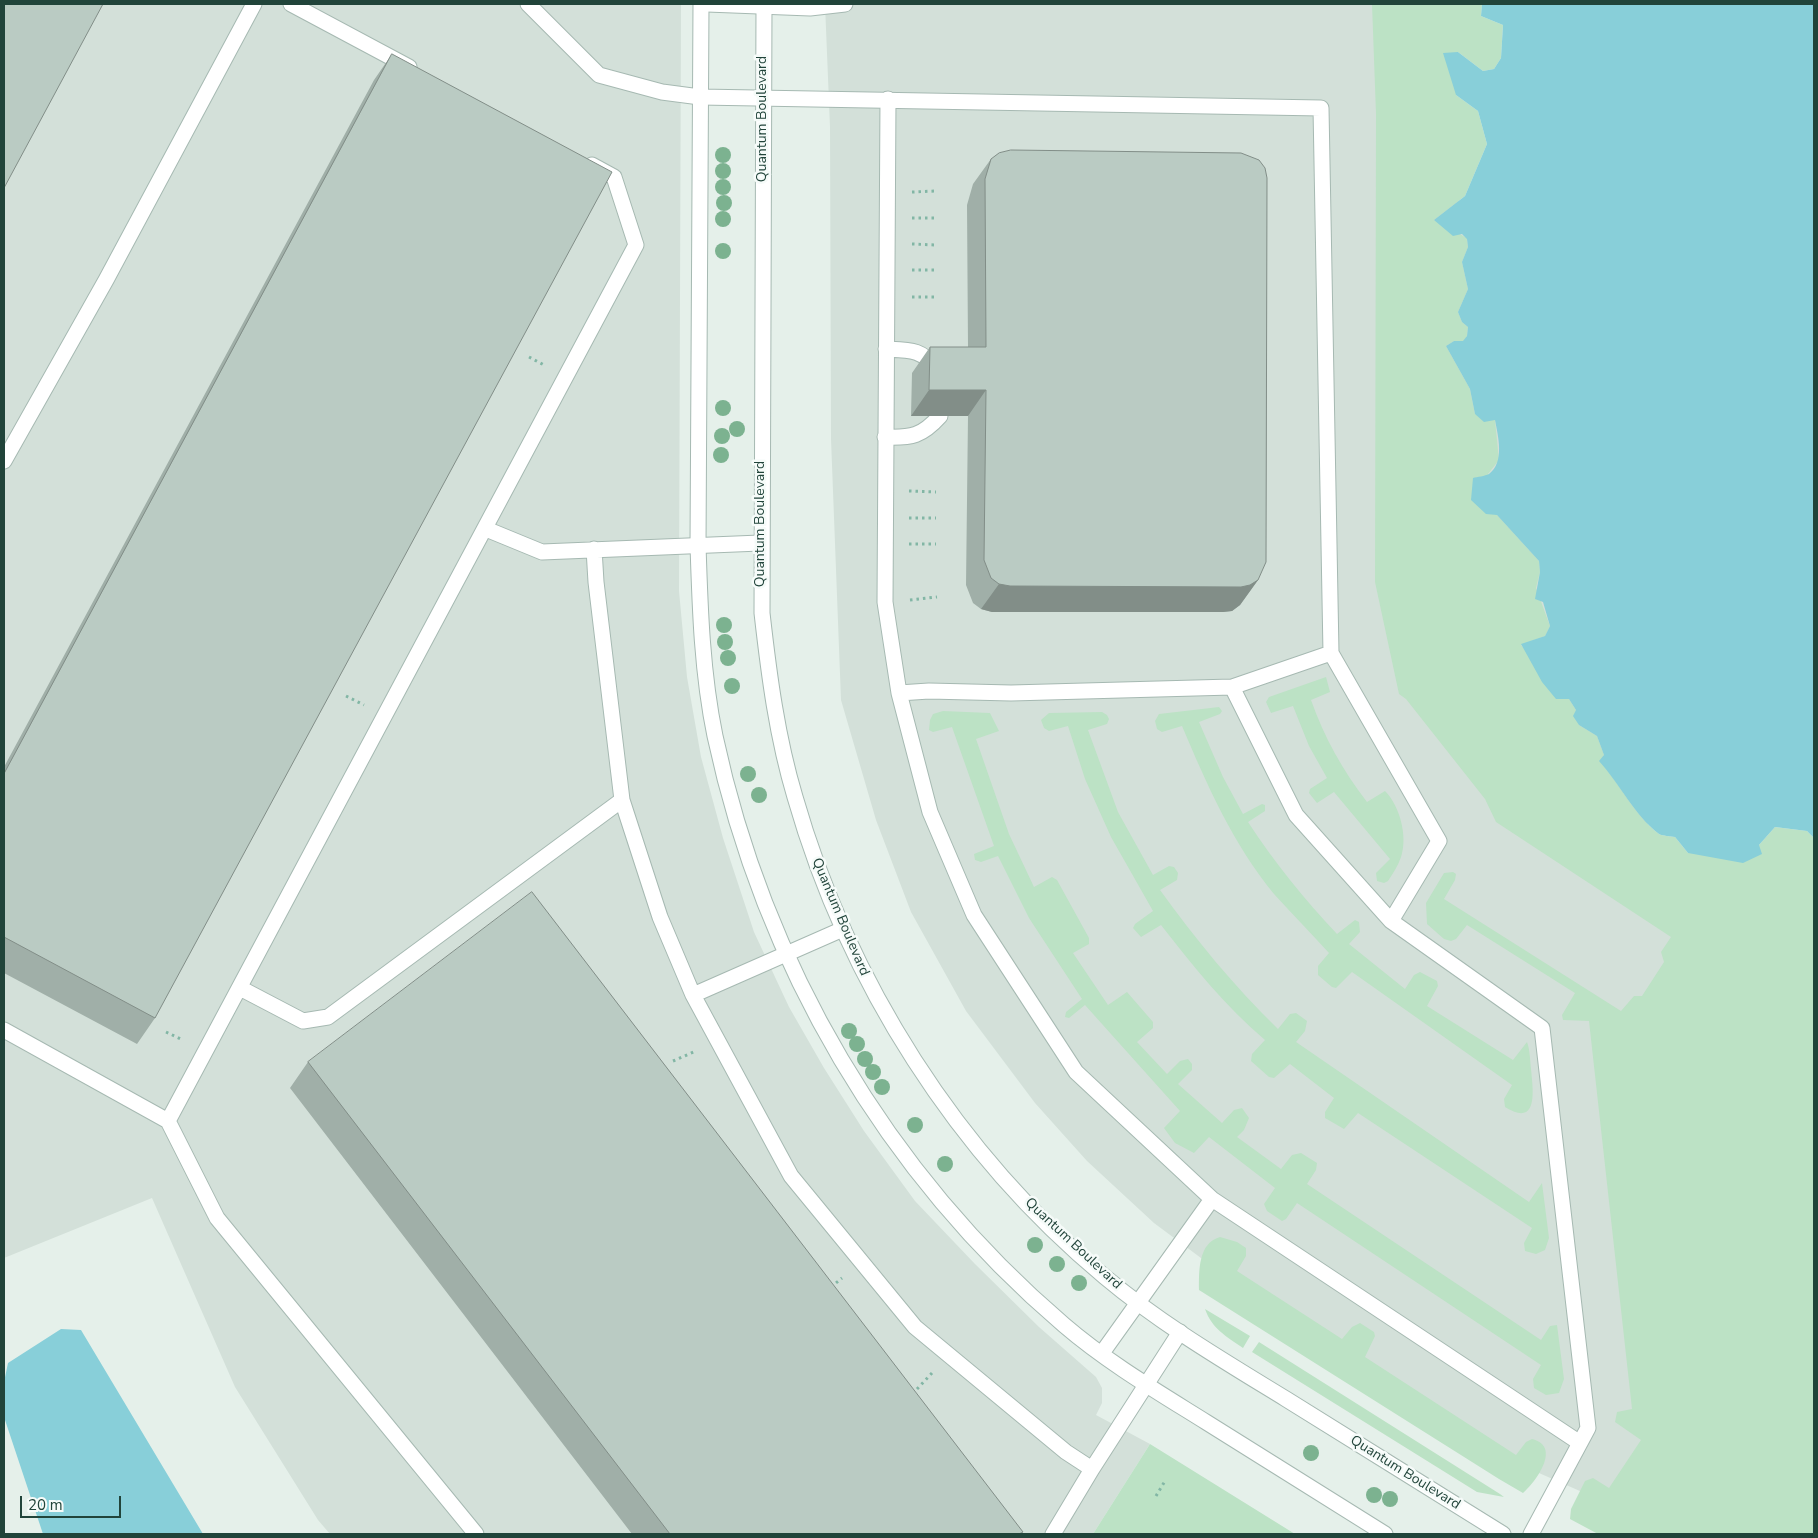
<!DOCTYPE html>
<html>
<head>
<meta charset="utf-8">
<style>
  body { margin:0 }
  #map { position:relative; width:1818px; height:1538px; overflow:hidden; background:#e5f0ea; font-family:"Nunito Sans",sans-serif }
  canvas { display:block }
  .frame { position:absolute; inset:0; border:5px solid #21443a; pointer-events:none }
  .scale { position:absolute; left:20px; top:1496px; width:101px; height:22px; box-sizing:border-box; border:2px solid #21443a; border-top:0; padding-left:6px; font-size:15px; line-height:18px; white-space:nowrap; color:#21443a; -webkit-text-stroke:4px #f6fbf9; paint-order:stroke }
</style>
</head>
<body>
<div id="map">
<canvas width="1818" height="1538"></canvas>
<div class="frame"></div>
<div class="scale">20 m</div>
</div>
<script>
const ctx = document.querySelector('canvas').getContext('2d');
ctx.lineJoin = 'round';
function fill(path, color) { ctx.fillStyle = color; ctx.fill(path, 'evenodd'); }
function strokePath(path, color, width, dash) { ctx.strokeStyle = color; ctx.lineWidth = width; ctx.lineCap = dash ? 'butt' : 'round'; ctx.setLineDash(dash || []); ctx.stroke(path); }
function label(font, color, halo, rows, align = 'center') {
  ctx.font = font + ' "Nunito Sans",sans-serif'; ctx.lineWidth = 5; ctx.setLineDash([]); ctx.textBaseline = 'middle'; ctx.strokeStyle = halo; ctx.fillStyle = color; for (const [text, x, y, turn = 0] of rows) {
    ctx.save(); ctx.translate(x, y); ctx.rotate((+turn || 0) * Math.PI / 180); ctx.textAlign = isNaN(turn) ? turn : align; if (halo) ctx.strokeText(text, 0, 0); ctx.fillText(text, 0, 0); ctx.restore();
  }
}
const built = new Path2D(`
  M4,4H681L679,591L687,677L701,757L723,838L754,932L789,1007L824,1068L864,1131L915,1201L975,1264L1039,1327L1096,1377L1102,1388V1403L1096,1415L1150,1444L1093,1534H330L318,1520L235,1387L152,1198L4,1258Z
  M825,4H1399L1677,920L1657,1525L1539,1473L1205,1261L1154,1223L1087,1161L1035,1103L966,1011L911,912L876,820L841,700L831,439L830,127Z`);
const green = new Path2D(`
  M1372,4H1482L1481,16L1503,25L1501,58L1494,69L1483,71L1458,52L1456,95L1478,111L1487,144L1465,196L1434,220L1467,238L1468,247L1462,262L1468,289L1458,312L1462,322L1468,327L1467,336L1464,341H1454L1446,346L1470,389L1475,414L1495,420L1499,460L1488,474L1497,515L1539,561L1540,572L1536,588L1550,626L1545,636L1521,645L1569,699L1576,710L1579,725L1597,736L1604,755L1600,761C1620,784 1634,815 1659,834C1663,836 1670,836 1675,837L1688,853L1759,845L1775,827L1807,831L1814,838V1534H1598L1570,1519L1571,1509L1585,1481L1593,1478L1609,1488L1641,1440L1615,1422L1617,1412L1632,1409L1589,1021L1563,1020L1562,1015L1575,993L1467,925L1456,939L1451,941L1444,939L1427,924L1426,903L1444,873L1453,872L1456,874L1455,880L1444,899L1621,1011L1634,996H1642L1664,962L1661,952L1671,937L1496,822L1485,799L1406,699L1399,694L1375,582L1376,114Z
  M1326,677L1330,692L1311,700C1325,739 1342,769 1367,802L1385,791C1400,806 1408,837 1401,857C1398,866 1393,873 1388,881L1384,883L1377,881L1376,873L1390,859L1334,792L1317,803L1309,793L1310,789L1327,778L1309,746L1293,706L1271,713L1266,702L1269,697Z
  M1219,707L1222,711L1220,714L1199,722L1223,777L1243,814L1262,804L1265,805V811L1248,822C1275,863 1304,899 1337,934L1355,920L1359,922L1360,932L1349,944L1405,989L1414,975L1420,972L1437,981L1438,986L1427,1006L1513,1060L1527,1042C1530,1050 1530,1060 1531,1069C1533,1090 1539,1128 1505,1107L1504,1099L1512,1085L1352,972L1336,988L1332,987L1318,975V966L1329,953C1311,933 1292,914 1274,894C1233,844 1207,785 1182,726L1162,732L1157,729L1155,721L1159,714Z
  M943,711L990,713L999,731L976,739L1009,834L1034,887L1052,877L1057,880L1089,938V944L1073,953L1108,1005L1127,992L1153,1022V1028L1137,1042L1167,1074L1180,1061L1188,1059L1192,1064V1070L1178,1084L1222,1123L1234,1110L1242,1108L1249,1118L1244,1130L1237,1137L1281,1169L1292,1155L1301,1153L1317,1163L1316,1170L1307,1184L1541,1340L1550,1326L1557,1325L1564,1379L1559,1393L1546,1395L1534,1388L1533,1379L1541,1365L1297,1203L1286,1219L1282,1221L1267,1211L1264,1204L1275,1188L1209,1137L1194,1153L1175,1143L1164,1128L1180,1111L1085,1005L1069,1018L1065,1017L1066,1012L1082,999L1029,918L998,856L981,862L975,860L974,854L994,846L952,727L933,732L929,730L930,720L933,714Z
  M1049,713L1102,712L1107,715L1109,719L1107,724L1088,730L1118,812L1153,875L1169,866L1174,867L1178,873L1177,880L1160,890C1196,940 1234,986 1278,1029L1290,1014L1296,1013L1307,1021L1305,1031L1296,1042L1529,1202L1542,1183L1549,1238L1545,1250L1536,1254L1525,1251L1524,1243L1532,1228L1358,1113L1344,1129L1325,1118V1112L1334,1098L1290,1064L1274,1078L1269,1077L1251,1061L1252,1054L1265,1040C1225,1006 1193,966 1161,925L1141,937L1133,928L1135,924L1153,911L1111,837L1085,779L1068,726L1049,731L1044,728L1041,720Z
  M1220,1237L1237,1242L1246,1248V1256L1237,1271L1342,1339L1352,1327L1360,1323L1374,1332L1375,1336L1365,1357L1516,1455L1526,1442L1532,1439C1562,1446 1536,1482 1523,1493L1499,1479L1199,1290C1199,1271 1198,1243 1220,1237Z
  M1205,1309L1250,1336L1243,1348C1226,1336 1212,1329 1205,1309Z
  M1259,1342L1500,1494L1504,1497L1477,1492L1252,1352Z
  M1150,1444L1295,1534H1093Z`);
const water = new Path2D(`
  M1482,4H1814V838L1807,831L1775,827L1759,845L1762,854L1743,863L1688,853L1675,837C1670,836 1663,836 1659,834C1634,815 1620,784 1599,761L1604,755L1597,736L1579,725L1573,716L1576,710L1569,699H1556L1542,682L1521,644L1545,636L1550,626L1543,602L1535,599L1540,572L1539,561L1497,515L1486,514L1471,500L1473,478C1477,477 1485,476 1489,474C1505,462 1498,436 1495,420L1484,422L1475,414L1470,389L1446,346L1454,341H1463L1467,336L1468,327L1462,322L1458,312L1468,289L1462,262L1468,247L1467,239L1462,234L1453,236L1434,220L1465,196L1487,144L1478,111L1456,95L1443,53L1458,52L1483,71L1494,69L1501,58L1503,25L1481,16Z
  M61,1329L81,1330L203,1534H43L4,1417V1382L8,1363Z`);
const path = new Path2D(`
  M912,192L936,191
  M912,218H936
  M912,244L936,245
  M912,270H936
  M912,297H936
  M529,357L544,365
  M909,491L936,492
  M909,518H936
  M909,544H936
  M910,600L937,597
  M346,696L364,705
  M166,1032L183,1040
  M673,1061L696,1051
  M831,1287L842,1278
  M917,1389L932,1373
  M1156,1496L1165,1481`);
const service = new Path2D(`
  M291,4L409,67
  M528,4L599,75L662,92L700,97L1321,108L1331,653L1439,841L1391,921
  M707,4L810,8L845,4
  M888,99L885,602L899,693
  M886,349C910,350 922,349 937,369
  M885,437C912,438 922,436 940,416
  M4,461L106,280L254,4
  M486,529L542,552L760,543
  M1331,653L1232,687L1011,693L929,691L899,693L930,812L974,915L1076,1072L1212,1199L1580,1443L1531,1534
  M1232,687L1296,815L1391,921L1542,1028L1588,1428L1580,1443
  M622,800L660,917L693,995L791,1176L915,1327L1066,1452L1092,1469L1180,1332
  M240,988L303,1021L328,1017L622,800L596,582L594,549
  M693,995L843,929
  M4,1030L168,1121L636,245L614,177L592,165
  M168,1121L217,1218L476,1534
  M1102,1353L1212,1199
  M1053,1534L1092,1469`);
const tertiary = new Path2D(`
  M701,4L698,545C700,609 702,673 715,736C764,965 886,1173 1064,1325C1107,1362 1158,1392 1206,1422C1266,1459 1325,1497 1385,1534
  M764,4L762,613C769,675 777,737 795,797C848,982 957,1154 1105,1277C1161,1324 1224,1361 1286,1399C1358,1444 1431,1489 1503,1534`);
const trees = [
  [723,155],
  [723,171],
  [723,187],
  [724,203],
  [723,219],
  [723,251],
  [723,408],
  [737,429],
  [722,436],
  [721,455],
  [724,625],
  [725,642],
  [728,658],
  [732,686],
  [748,774],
  [759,795],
  [849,1031],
  [857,1044],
  [865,1059],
  [873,1072],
  [882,1087],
  [915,1125],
  [945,1164],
  [1035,1245],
  [1057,1264],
  [1079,1283],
  [1311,1453],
  [1374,1495],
  [1390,1499]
];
const wall = new Path2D(`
  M392,54L155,1018L137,1044L4,973V767L374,80Z
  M991,159L1258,580L1240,605L1232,611L1223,612H992L981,609L973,603L966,585L968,416H911L912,373L930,347H968L967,205L973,184Z
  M308,1062L1021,1534H632L290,1088Z`);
const shadedWall = new Path2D(`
  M929,390H986L968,416H911Z
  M1258,580L1240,605L1232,611L1223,612H992L981,609L999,584Z`);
const building = new Path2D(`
  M4,4H103L4,188Z
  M392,54L612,172L155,1018L4,937V774Z
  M1011,150L1241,153L1259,160L1265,168L1267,178L1266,562L1258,580L1250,585L1241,587L1010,586L999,584L991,578L984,560L986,390H929L930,347H986L985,179L991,159L999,153Z
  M532,892L1023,1532L1019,1534H670L308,1062Z`);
const streetNames = [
  ["Quantum Boulevard",763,119,-90],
  ["Quantum Boulevard",761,524,-90],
  ["Quantum Boulevard",840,917,67],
  ["Quantum Boulevard",1073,1244,43],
  ["Quantum Boulevard",1405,1473,32]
];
fill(built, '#d3e0d9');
fill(green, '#bce2c5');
fill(water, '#88cfd9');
strokePath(service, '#a6b9b2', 17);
strokePath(tertiary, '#a6b9b2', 17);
strokePath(path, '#82b6a5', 3, [2.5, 4]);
strokePath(service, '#fff', 15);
strokePath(tertiary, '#fff', 15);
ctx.fillStyle = '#7cb290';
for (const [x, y] of trees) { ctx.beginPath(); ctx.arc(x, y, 8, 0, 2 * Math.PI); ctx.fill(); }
fill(wall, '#a0afa8');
fill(shadedWall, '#828e88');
fill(building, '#bacbc3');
strokePath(building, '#828e88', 1);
label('14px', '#21443a', '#f6fbf9', streetNames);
</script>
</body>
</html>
